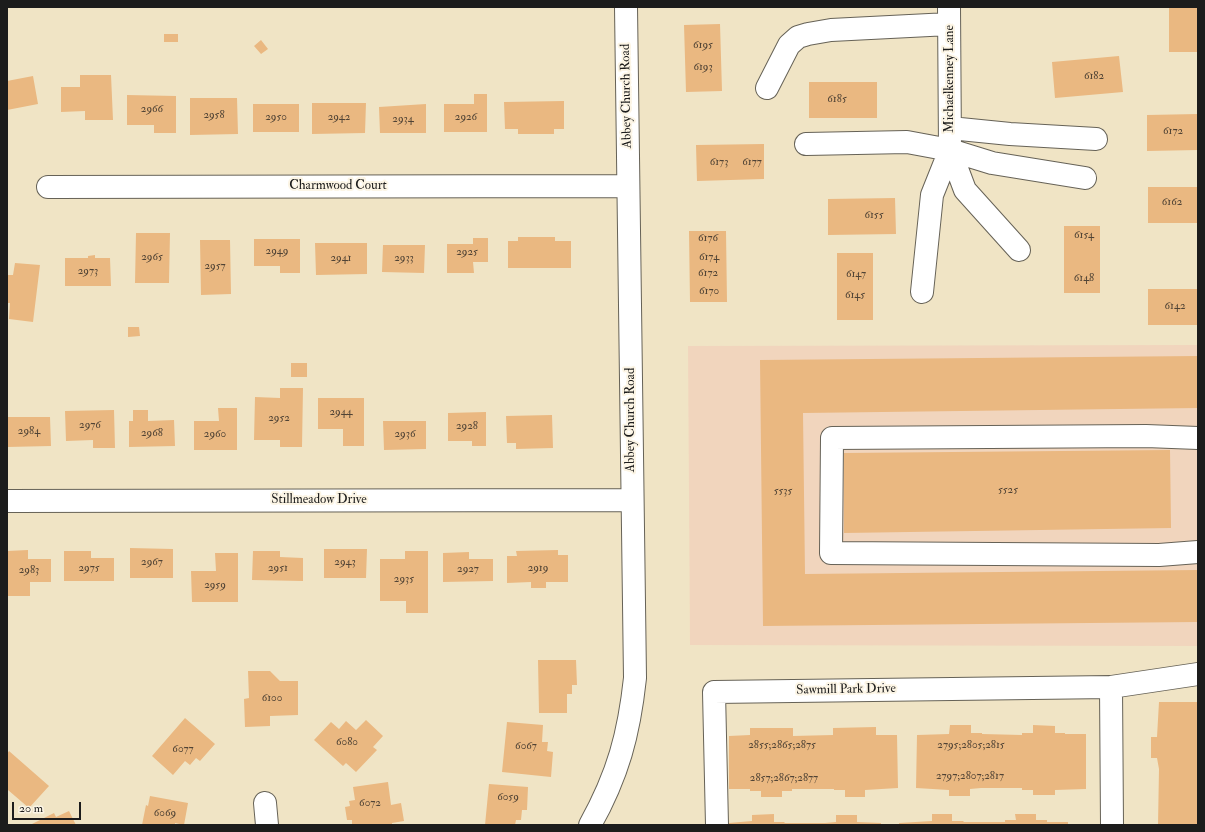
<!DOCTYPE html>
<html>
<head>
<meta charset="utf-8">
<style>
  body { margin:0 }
  #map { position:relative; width:1205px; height:832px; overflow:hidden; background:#f0e4c5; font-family:"IM FELL Double Pica",serif }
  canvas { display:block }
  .frame { position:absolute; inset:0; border:8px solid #1c1c1c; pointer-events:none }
  .scale { position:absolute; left:12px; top:802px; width:69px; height:18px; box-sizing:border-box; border:2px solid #1c1c1c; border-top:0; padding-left:5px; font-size:12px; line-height:14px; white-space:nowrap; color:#1c1c1c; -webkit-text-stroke:3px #fcf5e5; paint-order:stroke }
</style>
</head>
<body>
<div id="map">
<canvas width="1205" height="832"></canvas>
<div class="frame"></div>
<div class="scale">20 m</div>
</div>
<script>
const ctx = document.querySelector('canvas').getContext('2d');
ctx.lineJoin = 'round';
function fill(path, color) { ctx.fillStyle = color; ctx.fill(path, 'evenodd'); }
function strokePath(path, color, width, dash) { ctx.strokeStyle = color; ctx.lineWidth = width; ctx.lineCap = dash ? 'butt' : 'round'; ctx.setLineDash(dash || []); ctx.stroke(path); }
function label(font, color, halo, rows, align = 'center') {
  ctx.font = font + ' "IM FELL Double Pica",serif'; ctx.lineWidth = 4; ctx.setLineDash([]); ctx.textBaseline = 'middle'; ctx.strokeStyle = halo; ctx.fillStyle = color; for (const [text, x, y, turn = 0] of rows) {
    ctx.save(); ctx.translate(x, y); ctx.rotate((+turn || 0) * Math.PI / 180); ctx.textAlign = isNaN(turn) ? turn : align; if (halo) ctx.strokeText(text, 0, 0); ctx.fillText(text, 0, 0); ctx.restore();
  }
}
const built = new Path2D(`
  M1198,345V646L690,645L688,346Z`);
const building = new Path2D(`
  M1169,7H1198V52H1169Z
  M720,24L722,91L686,92L684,25Z
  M164,34H178V42H164Z
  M261,40L268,49L261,54L254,46Z
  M1119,56L1123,92L1055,98L1052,62Z
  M80,75H111L113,120H85V111L61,112V87H80Z
  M33,76L38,104L7,110V81Z
  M809,82H877V118H809Z
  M474,94H487V132H444V104H474Z
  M127,95L176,96V133H154V125H127Z
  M190,98H237L238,134L190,135Z
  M564,101V129H554V134H518V129H505L504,102Z
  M312,103H366L365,133L312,134Z
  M253,104H299V132H253Z
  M426,104V133H380L379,107Z
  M1198,114V150L1147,151V115Z
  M764,144V179L697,181L696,145Z
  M1148,187H1198V223H1148Z
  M895,198L896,234L828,235V199Z
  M1064,226H1100V293H1064Z
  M689,231H726L727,302H690Z
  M136,233H170L169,283H135Z
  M518,237H555V241H571V268H508V241H518Z
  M473,238H488V262H473L474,273H447V244H473Z
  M254,239H300V273H280V266H254Z
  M200,240H230L231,294L201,295Z
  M315,243H367V274L316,275Z
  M383,245H425L424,273L382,272Z
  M837,253H873V320H837Z
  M95,255V258H110L111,286H65V258H88V256Z
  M15,263L40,265L33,322L9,319L10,303H7V275H13Z
  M1148,289H1198V325H1148Z
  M128,327H139L140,336L128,337Z
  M1198,356V408L803,413L805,574L1198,570V622L763,626L760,360Z
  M291,363H307V377H291Z
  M280,388H303L302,447H280V440H254L255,397L280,398Z
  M318,398H364V446H343V429H318Z
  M218,408H237V450H194V421H219Z
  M114,410L115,448H93V440L66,441L65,411Z
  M133,410H148V421L174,420L175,446L129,447V421H133Z
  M486,412V446H472V441H448V413Z
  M552,415L553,448L516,449V443H507L506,416Z
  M7,417H50L51,446L7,447Z
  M383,421H426V449L384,450Z
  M1170,450L1171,528L844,533V453Z
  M130,548L173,549V578H130Z
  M324,549H367L366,578H324Z
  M28,550V559H51V582H30V596H7V551Z
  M558,550V555H568V582H546V588H531V582L507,583V556H517L516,551Z
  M64,551H91V558H114V581H64Z
  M253,551H280V557L303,558V581L252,580Z
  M405,551H428V613H406V601H380V559H405Z
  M469,552V559H493V581L443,582V553Z
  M215,553H238V602H192L191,571H216Z
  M538,660H576L577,685H572V694H567V713H539Z
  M248,671H270L280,681H298V715L270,716V726L245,727L244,699L249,698Z
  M1159,702H1198V825H1158L1159,769L1157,758H1151V737H1157Z
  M185,718L215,744L200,761L196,758L190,765L185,761L173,775L152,756Z
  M366,720L383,736L373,747L377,750L356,772L346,763L343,766L314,740L331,722L339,729L346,721L356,730Z
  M507,722L543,725L542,742H548L547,751L553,752L551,777L502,772Z
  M950,725H971V733H982V734L1022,735V733H1033V725L1055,726V733H1065V734H1086V789L1055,790V795H1033V790H1022V788H981L970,789V796H949V790L916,788L917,735L949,734Z
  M876,727V735H897L898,788L865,790V797H845V790H834V789H792V791H782V797H761V791H750V789H729V736L750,735V728H793V736L833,735V728Z
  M9,751L49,786L29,808L8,790L7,792V754Z
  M388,782L391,805L401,803L404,821L392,823V825H352V820H347L345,807L350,806L349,801L355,800L353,787Z
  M489,784L528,787L527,810H522L521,820H516L515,825H485Z
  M150,796L188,803L184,825L175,823V825H142L146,805L148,806Z
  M69,811L76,825H30L54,813L56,817Z
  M774,814V822H785L784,823H825L836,822V815H857V822L881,823V825H729V823L752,821V815Z
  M932,814H952V821H964L963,822H1005V820H1016L1015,814H1036V820H1047V822H1068V825H899V823L932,821Z`);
const minor = new Path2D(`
  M949,7L950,150L965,190L1019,250
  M767,88L789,45L798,37L808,34L831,30L949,24
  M950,128L1010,134L1096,139
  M806,144L907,142L950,150L992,163L1085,178
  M48,187L628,186
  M922,292L932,195L950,150
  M1198,438L1146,436L832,438L831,553L1159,555L1198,552
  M7,501L632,500
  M1111,687L1112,825
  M265,803L267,825
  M590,825C618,775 629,734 635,678L626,7
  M717,825L714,692L1111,687L1198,674`);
const numberNames = [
  ["6195",703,46],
  ["6193",703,68],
  ["6182",1094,77],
  ["6185",837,100],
  ["2966",152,110],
  ["2958",214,116],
  ["2950",276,118],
  ["2942",339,118],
  ["2926",466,118],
  ["2934",403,120],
  ["6172",1173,132],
  ["6173",719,163],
  ["6177",752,163],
  ["6162",1172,203],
  ["6155",874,216],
  ["6154",1084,236],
  ["6176",708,239],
  ["2949",277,252],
  ["2925",467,253],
  ["2965",152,258],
  ["6174",709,258],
  ["2941",341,259],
  ["2933",404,259],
  ["2957",215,267],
  ["2973",88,272],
  ["6172",708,274],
  ["6147",856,275],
  ["6148",1084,279],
  ["6170",709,292],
  ["6145",855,296],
  ["6142",1175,307],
  ["2944",341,413],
  ["2952",279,419],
  ["2976",90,426],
  ["2928",467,427],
  ["2984",29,432],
  ["2968",152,434],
  ["2960",215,435],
  ["2936",405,435],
  ["5525",1008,491],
  ["5535",783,492],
  ["2967",152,563],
  ["2943",345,563],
  ["2975",89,569],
  ["2951",278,569],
  ["2919",538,569],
  ["2927",468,570],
  ["2983",29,571],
  ["2935",404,580],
  ["2959",215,586],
  ["6100",272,699],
  ["6080",347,743],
  ["2855;2865;2875",782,746],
  ["2795;2805;2815",971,746],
  ["6067",526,747],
  ["6077",183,750],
  ["2797;2807;2817",970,777],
  ["2857;2867;2877",784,779],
  ["6059",508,798],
  ["6072",370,804],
  ["6069",165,814]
];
const streetNames = [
  ["Michaelkenney Lane",950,79,-90],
  ["Abbey Church Road",627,96,-91],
  ["Charmwood Court",338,186],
  ["Abbey Church Road",631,420,-90],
  ["Stillmeadow Drive",319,500],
  ["Sawmill Park Drive",846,690,-1]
];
fill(built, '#f1d5bd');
fill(building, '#eab881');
strokePath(minor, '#666257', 24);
strokePath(minor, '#fff', 22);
label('11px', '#504335', null, numberNames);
label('13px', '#1c1c1c', '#fcf5e5', streetNames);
</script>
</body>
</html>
